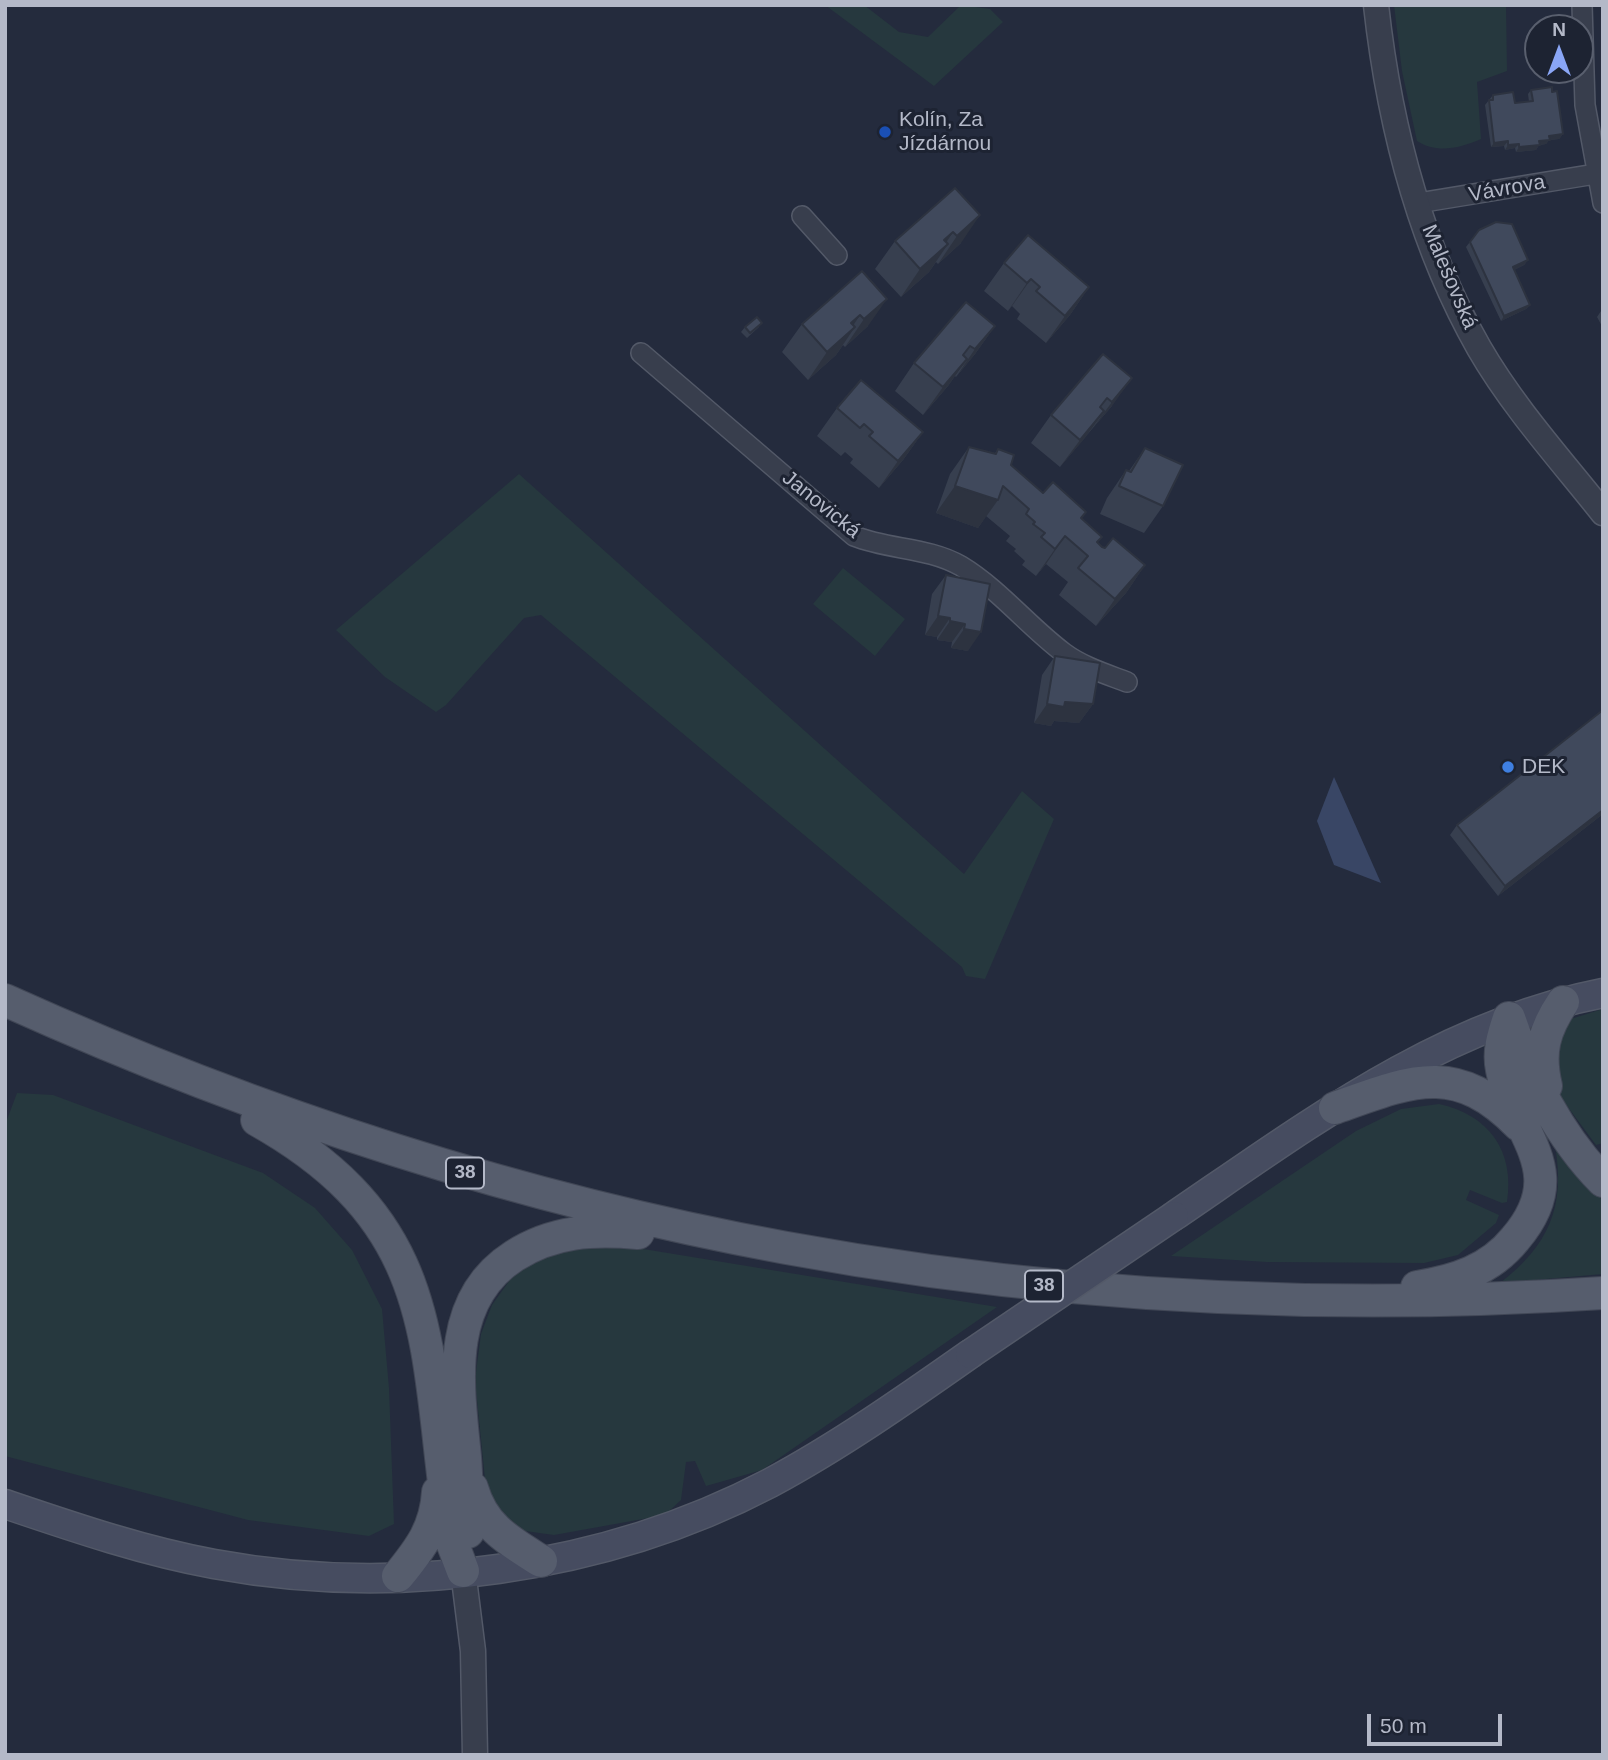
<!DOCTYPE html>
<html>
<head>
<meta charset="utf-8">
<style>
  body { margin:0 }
  #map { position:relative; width:1608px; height:1760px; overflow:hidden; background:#242b3d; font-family:Arial,sans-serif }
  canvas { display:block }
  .frame { position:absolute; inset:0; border:7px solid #b4b9c8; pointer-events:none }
  .north { position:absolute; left:1524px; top:14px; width:70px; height:70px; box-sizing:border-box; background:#1d2332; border:2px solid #595f6e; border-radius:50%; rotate:0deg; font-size:19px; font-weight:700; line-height:28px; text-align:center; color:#b4b9c8 }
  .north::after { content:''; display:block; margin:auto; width:24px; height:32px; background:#8aa6f6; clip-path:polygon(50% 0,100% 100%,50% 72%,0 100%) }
  .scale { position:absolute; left:1367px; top:1714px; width:135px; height:32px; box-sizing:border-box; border:4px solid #b4b9c8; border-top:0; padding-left:9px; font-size:21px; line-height:24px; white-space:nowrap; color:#b4b9c8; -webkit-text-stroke:5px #1d2332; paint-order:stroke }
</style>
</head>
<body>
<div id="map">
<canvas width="1608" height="1760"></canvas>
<div class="frame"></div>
<div class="north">N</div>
<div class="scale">50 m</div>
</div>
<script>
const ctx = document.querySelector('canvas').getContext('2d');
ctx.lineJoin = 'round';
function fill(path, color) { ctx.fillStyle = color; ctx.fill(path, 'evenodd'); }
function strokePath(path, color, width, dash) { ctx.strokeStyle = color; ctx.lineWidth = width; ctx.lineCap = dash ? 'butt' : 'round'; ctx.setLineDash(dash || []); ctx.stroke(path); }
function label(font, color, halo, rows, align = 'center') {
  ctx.font = font + ' Arial,sans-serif'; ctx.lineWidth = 6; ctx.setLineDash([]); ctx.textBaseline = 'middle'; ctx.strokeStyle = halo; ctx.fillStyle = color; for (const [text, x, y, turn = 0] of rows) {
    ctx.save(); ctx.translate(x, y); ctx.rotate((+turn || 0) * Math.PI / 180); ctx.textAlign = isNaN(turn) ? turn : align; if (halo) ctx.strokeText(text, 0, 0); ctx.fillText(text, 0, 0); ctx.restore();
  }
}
const green = new Path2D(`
  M825,5H864L899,32L928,37L961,5L990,9L1003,22L934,86Z
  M1394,5H1506L1507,71L1477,82L1481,139C1460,148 1437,154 1417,141L1402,71Z
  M519,474L964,874L1022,791L1054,819L985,979L966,976L962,967L541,615L524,618L446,705L436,712L385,677L336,630Z
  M843,568L905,619L875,656L813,604Z
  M1603,1009V1143L1596,1145L1559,1095L1551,1050L1564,1021Z
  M17,1093L53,1095L263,1173L315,1208L352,1250L382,1309L389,1388L394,1524L369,1536L248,1520L5,1456V1125Z
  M1439,1104C1489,1115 1515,1151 1507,1202L1502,1203L1470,1190L1466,1200L1499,1215L1496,1223L1458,1255L1424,1263L1267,1262L1171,1256L1356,1131L1401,1109Z
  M1555,1146L1603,1201V1274L1500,1283C1548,1246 1566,1207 1555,1146Z
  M619,1245L997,1307L762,1470L706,1486L695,1461L686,1462L681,1500L665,1515L554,1535L525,1531L503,1519L487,1499L475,1380L481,1334L492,1305L512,1277L544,1254L581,1246Z`);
const water = new Path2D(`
  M1334,777L1381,883L1334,865L1317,821Z`);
const minor = new Path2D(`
  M1582,5L1585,105L1603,203
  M1418,203L1595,174
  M802,216L837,255
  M641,353L854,536C889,550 928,547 961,566C999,589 1029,627 1064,653C1083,667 1106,674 1127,682`);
const tertiary = new Path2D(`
  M1376,5C1389,123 1420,244 1479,348C1513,407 1561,460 1603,513
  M463,1571L473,1651L475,1755`);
const secondary = new Path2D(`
  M1174,1216C1309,1124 1440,1025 1603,993
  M5,1504C73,1527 143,1551 214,1564C398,1598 604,1570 770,1483C839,1446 906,1399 970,1354`);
const primary = new Path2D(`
  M5,1000C521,1233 1037,1330 1603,1293
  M1509,1018C1528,1075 1560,1138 1603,1181
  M1546,1086C1538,1052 1544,1030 1563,1002
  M1335,1108C1411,1081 1455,1060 1519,1125
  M257,1120C449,1228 422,1353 452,1542L463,1571
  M1417,1287C1455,1281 1490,1270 1515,1239C1573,1171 1515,1136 1502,1070C1498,1052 1503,1036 1509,1018
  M472,1488C483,1527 509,1541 541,1561
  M468,1532C467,1507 467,1482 465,1457C458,1386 444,1301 514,1256C553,1231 593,1229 638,1233
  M398,1576C420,1549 436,1528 438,1492`);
const secondaryBridge = new Path2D(`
  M970,1354L1174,1216`);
const wall = new Path2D(`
  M1531,90L1563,134L1559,139L1549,140L1546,144L1539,145L1536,150L1516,152L1515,148L1505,150L1504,146L1491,147L1485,105L1493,95L1515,103L1529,102L1528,94Z
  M955,188L961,243L938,264L936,262L929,272L901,297L875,269L895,241Z
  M1479,230L1528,260L1524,265L1514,270L1530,305L1526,309L1501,321L1466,247Z
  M1004,263L1089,287L1070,315L1046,343L1017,319L1020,314L1012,306L1008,311L984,291Z
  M862,271L868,326L845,347L843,345L836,355L808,380L782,352L802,324Z
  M1603,308V328L1597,317Z
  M995,326L975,354L956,377L955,376L948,386L923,415L895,391L914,363Z
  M745,327H759L747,338L741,332Z
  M1103,354L1112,406L1092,429L1060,467L1031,443L1051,415Z
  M837,408L923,432L903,460L879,488L850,463L853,459L845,452L841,456L817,436Z
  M969,447L995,453L998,449L1011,465L1043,493L1086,512L1081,519L1098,543L1102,547L1145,565L1126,593L1096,626L1059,595L1068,582L1046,564L1036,576L1022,565L1025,561L1014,551L1016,549L1006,541L1010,536L986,516L978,528L936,513L950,474Z
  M1145,448L1163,506L1144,533L1100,514L1107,498L1126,470L1129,471Z
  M946,575L990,584L968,651L951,648L952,642L937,640V637L925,635L932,594Z
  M1055,656L1093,704L1079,723L1054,721L1051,726L1034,723L1042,675Z
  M1603,814L1498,896L1450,835L1457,825Z`);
const shadedWall = new Path2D(`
  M1563,134L1559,139L1549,140L1546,144L1539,145L1536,150L1516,152L1519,147L1539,141L1549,136Z
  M1508,141L1504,146L1491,147L1494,143Z
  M1519,144L1515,148L1505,150L1508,145Z
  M980,215L961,243L938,264L957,236Z
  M953,232L940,252L948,244L929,272L901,297L920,269L944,240Z
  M1528,260L1524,265L1510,272L1513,267Z
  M1031,279L1012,306L1008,311L1027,283Z
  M1089,287L1070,315L1046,343L1065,316Z
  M887,299L868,326L845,347L864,319Z
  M1530,305L1526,309L1501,321L1504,316Z
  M860,315L847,335L855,327L836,355L808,380L827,352L851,323Z
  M995,326L975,354L956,377L975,349Z
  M967,359L948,386L923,415L943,387Z
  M1132,378L1112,406L1092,429L1112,402Z
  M1104,411L1085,438L1060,467L1080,440Z
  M923,432L903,460L879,488L898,461Z
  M955,486L998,500L978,528L936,513Z
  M1065,536L1046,564L1036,576L1055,549Z
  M1145,565L1126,593L1096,626L1115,599Z
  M938,616L950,618L937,637L925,635Z
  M950,621L965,624L952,642L937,640Z
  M964,629L981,632L968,651L951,648Z
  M1065,702L1093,704L1079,723L1054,721L1051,726L1034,723L1047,704Z
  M1603,810V814L1498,896L1505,886Z`);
const building = new Path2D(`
  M1552,87V92L1557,91L1563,134L1549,136L1550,140L1539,141L1540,145L1519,147V144L1508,145V141L1494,143L1489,100H1493V95L1513,92L1515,103L1533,101L1531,90Z
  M955,188L980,215L957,236L953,232L944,240L948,244L920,269L895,241Z
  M1496,222L1512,224L1528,260L1513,267L1530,305L1504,316L1470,242L1479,230Z
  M1028,235L1089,287L1065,316L1036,291L1040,287L1031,279L1027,283L1004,263Z
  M862,271L887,299L864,319L860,315L851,323L855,327L827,352L802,324Z
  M966,302L995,326L975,349L970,346L963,355L967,359L943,387L914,363Z
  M757,317L762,323L750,333L745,327Z
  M1103,354L1132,378L1112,402L1107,398L1100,407L1104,411L1080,440L1051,415Z
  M861,380L923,432L898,461L869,436L873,432L864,424L860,428L837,408Z
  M969,447L996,454L998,449L1014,455L1011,465L1043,493L1053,482L1086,512L1081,518L1102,537L1097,542L1102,547L1105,548L1113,538L1145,565L1115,599L1078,568L1088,556L1065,536L1055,549L1041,537L1045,533L1033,524L1035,522L1026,514L1029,509L1003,486L998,500L955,486Z
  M1145,448L1183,465L1163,506L1119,486L1126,470L1131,472Z
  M946,575L990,584L981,632L964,629L965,624L950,621V618L938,616Z
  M1055,656L1100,663L1093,704L1065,702L1064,707L1047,704Z
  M1603,710V810L1505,886L1457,825Z`);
const markers = [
  [885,132,7,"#1a4fb4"],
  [1508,767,7,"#3f7fe0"]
];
const shields = [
  [465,1173,38],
  [1044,1286,38]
];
const shieldNames = [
  ["38",465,1173],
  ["38",1044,1286]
];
const poiNames = [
  ["Kolín, Za",899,120],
  ["Jízdárnou",899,144],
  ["DEK",1522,767]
];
const streetNames = [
  ["Vávrova",1507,189,-10],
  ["Malešovská",1449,277,67],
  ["Janovická",821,505,39]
];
fill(green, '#26383e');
fill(water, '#394665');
strokePath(minor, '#535968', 22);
strokePath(tertiary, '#535968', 27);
strokePath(secondary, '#535968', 31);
strokePath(primary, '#414756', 34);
strokePath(minor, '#383e4d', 19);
strokePath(tertiary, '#383e4d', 24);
strokePath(secondary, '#464c60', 28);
strokePath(primary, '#565d6d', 32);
strokePath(secondaryBridge, '#535968', 31, []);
strokePath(secondaryBridge, '#464c60', 28);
fill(wall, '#373f4f');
fill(shadedWall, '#2d3340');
fill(building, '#40495c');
strokePath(building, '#2d3340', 2);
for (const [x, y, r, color] of markers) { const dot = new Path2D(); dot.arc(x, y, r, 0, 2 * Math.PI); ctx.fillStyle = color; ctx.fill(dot); strokePath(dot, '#1d2332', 2.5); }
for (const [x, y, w] of shields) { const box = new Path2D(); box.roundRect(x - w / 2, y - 15.5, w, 31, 5); ctx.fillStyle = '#1d2332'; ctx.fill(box); strokePath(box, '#b4b9c8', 2); }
label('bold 19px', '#b4b9c8', null, shieldNames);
label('21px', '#b4b9c8', '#1d2332', poiNames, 'left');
label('21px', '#b4b9c8', '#1d2332', streetNames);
</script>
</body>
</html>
